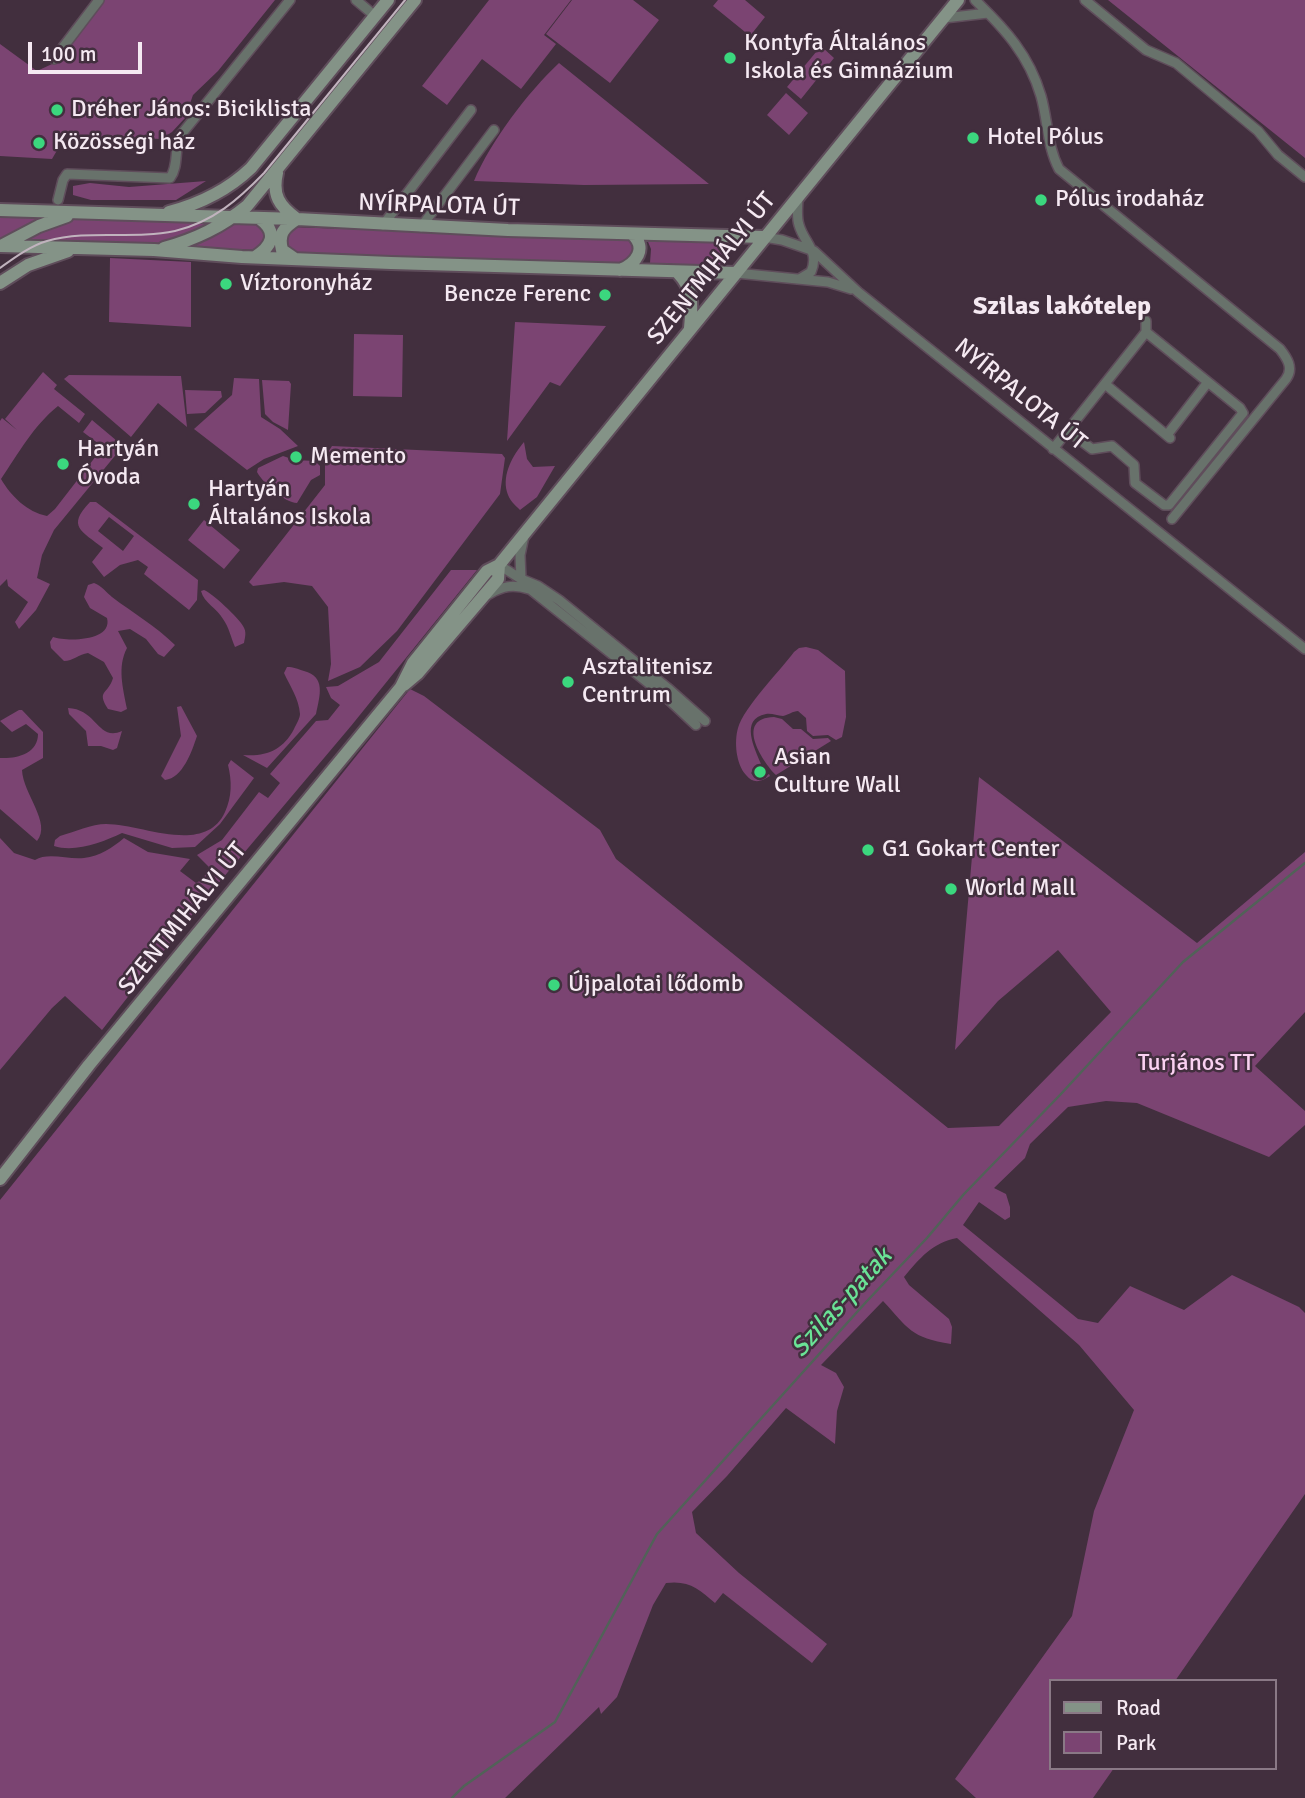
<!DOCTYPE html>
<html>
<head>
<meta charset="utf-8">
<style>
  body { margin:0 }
  #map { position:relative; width:1305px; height:1798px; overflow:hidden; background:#422f3e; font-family:Signika,sans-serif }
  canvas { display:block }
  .legend { position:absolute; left:1049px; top:1679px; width:228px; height:91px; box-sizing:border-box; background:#422f3e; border:2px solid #8a7986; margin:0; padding:9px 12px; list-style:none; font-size:21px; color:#f5e9f2 }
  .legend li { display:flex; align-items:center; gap:14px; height:35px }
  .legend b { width:35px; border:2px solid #8a7986 }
  .scale { position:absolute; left:28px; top:42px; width:114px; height:32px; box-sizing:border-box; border:4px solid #f5e9f2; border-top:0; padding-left:9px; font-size:21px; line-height:24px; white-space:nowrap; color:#f5e9f2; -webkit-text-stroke:5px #422f3e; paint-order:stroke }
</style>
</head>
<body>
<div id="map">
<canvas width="1305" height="1798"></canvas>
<ul class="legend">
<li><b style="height:9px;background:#849387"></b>Road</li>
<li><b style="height:19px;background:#7b4472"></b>Park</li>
</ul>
<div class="scale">100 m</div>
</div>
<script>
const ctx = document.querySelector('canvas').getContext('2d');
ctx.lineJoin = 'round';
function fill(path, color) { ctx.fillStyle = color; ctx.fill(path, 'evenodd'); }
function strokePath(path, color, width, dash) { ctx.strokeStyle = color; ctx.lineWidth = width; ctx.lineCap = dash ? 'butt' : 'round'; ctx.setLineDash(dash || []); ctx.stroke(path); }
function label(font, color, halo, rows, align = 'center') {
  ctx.font = font + ' Signika,sans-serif'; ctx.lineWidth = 5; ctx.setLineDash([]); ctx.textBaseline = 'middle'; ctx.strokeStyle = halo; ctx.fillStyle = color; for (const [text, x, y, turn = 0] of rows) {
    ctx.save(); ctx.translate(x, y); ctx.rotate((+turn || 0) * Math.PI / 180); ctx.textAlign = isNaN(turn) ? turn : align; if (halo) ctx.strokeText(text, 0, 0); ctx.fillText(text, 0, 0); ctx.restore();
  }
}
const green = new Path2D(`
  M102,0H275L218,71L193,95L185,118L172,132L161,139L66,135L52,159L0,156V44L37,71L52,64Z
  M489,0H571L544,35L556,44L521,89L482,59L447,105L422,86Z
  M572,0H633L659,20L610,83L546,34Z
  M718,0H745L765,17L750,36L713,6Z
  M1108,0H1305V158Z
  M821,46L834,58L801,99L787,87Z
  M559,63L709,184L584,185L474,181C490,142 528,92 559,63Z
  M786,93L808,113L789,135L767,115Z
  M206,181L176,200H91L73,195V186L90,183L129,187Z
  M0,212L60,214L0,240Z
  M74,215L221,221L156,246L11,242Z
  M233,221L265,224L264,250L175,248Z
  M291,227L628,239L633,243L635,252L626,265L295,254L286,250L282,236Z
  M646,237L737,240L719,266L650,263L651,249Z
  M110,258L191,262V327L109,322Z
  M515,322L606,326L560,386L550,382L507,441Z
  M354,334L403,335L402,397L353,396Z
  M43,372L57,385L54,389L85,414L79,423L58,406C34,425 18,454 1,479C11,496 27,512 47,516L55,509L103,447L83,432L92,420L123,446L54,530L42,555L37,578L50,584L36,610L19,629L15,622L28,602L8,586L7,579L0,586V421L2,418L17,430L5,419Z
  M69,375L181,376L187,427L158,403L131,437L64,379Z
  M234,378L259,379L261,417L280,429L298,446L264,459L247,470L194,429L232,395Z
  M262,380L289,381L291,384L288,430L273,422L265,414Z
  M185,390L221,391L222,397L205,413L187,414Z
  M524,442L527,459L533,467L555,466L537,497L520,510C515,505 509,500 507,492C502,474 513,455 524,442Z
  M332,446L502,454L505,458L500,494L397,631L360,667L328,681L331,664L328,607L312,586L284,582L253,586L249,582L325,485V457Z
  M283,456L295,460L315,461L320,466V475L311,480L297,503C285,503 263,483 257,472L258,468Z
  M90,502H96L198,580L197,600L189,610L144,574L148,567L138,560L120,565L104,577L92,562L103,548C82,531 66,527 90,502ZM109,517L134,536L123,551L98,531Z
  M204,520L240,550L224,569L188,540Z
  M451,570H477L351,726L195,911L102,1030L65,996L52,1008L0,1070V838L14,853L35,860C48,852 69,860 84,858C100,856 112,848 124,838L148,852L190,859L180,871L196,883L203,879L209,867L197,855L222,840L259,792L268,798L280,783L270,774L316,721L328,720L340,705L331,698L326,687L338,686L379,662Z
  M94,583C102,586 106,592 112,597C133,613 156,626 175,645L164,657L158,654L146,639L130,629L118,631L127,648C117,667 123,688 127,709L121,712L108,709C96,690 108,695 113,678L104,662L88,653C79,654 73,661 64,661L51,648L50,642L53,637C68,642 113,641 107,618L90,608L84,597L88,585Z
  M204,590C212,593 239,618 243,626C247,632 245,637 244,643L235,647C231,638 229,627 223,619C217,608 204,603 201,591Z
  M806,647L818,650L845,671L846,717L842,737L836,740L828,735L813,736L807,731L806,718L798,711C793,711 788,715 783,716C777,716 772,713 766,714C739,719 755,749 761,764L751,773L758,780L769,774L770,776C761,782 753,784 746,775C736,764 734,742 738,728C744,707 780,671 794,652L799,648Z
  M287,667C294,667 297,669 304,671C326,677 320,695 316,714L267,768L243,755C266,757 283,750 294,729C296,725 300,718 300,714C299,699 290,686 284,673Z
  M410,689L424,696L600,830L616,859L948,1128L999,1126L1111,1012L1058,950L998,1001L955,1050L979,777L1197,943L1305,852V1012L1255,1066L1305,1111V1125L1269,1157L1137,1103L1106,1101L1068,1107L1030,1144L1025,1158L994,1188L1006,1194L1010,1207V1217L1005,1220L979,1202L963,1225L1078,1319L1098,1323L1130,1286L1184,1310L1232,1275L1299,1307L1305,1313V1494L1175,1681H1051V1768H1114L1093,1798H976L955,1779L1072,1616L1094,1511L1134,1410L1079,1345L957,1238C932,1243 920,1258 904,1277L909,1285L949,1319L952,1327L951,1344C911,1338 908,1328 883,1301L821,1365L836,1373L844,1387L837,1411L835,1444L786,1408L727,1476L692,1512L696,1533L739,1573L827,1644L812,1663L723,1593L715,1603C699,1589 689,1580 666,1583L653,1605L617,1697L601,1714L599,1707L505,1798H0V1200Z
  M181,706L197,736C192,751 183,778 165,780L161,776L181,736L177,707Z
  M68,708C97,709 98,742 122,731L117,748L113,750L101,746H88L86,731L69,714Z
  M19,710H22L43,732V758L22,770C23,794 52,823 37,841L0,809V758C16,759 38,754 38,734L26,724L12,732L0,721Z
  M774,717L782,719L793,729H801L813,739L828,738L831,741L776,775C761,760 735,718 774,717Z
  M231,760L254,778L220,824L195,847L172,848L122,833C103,842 75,853 54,846L55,840L60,836C74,832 92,824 106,824C142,824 205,856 225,812C232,797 232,781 228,765Z`);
const stream = new Path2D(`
  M452,1798L464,1786L555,1722L657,1534L867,1301L927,1238L964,1194L1060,1095L1183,962L1305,863`);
const street = new Path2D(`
  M356,0L375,16
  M975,0C1005,29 1029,55 1041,96C1048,121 1047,146 1059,169L1280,349C1287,358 1294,368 1286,379L1172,519
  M1085,0L1146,50L1176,63L1258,131L1278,155L1305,177
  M944,18L988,13
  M54,59L99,0
  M798,196C798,206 796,216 799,225C804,243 820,251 811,272L801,278
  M58,200L63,180L67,174L170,178C179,166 174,149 180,136L290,0
  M383,225L471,110
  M421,227L494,130
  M764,237L782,240L814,251L858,292L1305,649
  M736,273L828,282L851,289
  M1105,384L1170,438
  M1068,431L1092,449L1112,446L1134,465L1135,483L1164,505H1169L1243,413L1240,408L1146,332
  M1167,435L1208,382
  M1053,449L1146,332V321
  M499,565L521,579L538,586L559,600L670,690L705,721
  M521,579L520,555L524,536
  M522,581L530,589L666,697L696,725
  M489,594C503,586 513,584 529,589`);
const secondary = new Path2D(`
  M277,173C272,195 279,206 297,219
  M0,210L297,219L508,230L764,237
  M169,212C199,204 228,190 251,168L388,0
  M0,246L154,250L242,257L391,263L736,273
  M1,246L39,226L67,216
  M164,248C196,239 221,227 247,206L415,0
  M255,257C271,247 279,233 260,219
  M295,259L282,250C278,234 283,228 297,219
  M620,270C636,264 648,248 632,234
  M678,273C694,289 692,307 690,328
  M0,283L28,265L68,251
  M404,685L417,674L498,579L499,565
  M0,1179L89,1065L401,687L413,663L487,571L499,565L958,0`);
const tram = new Path2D(`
  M0,268C14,258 30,246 47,241C89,229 133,240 175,231C213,222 239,199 264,173L405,0`);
const markers = [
  [730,58,7,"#3bd77e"],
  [57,110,7,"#3bd77e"],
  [973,138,7,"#3bd77e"],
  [39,143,7,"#3bd77e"],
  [1041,200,7,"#3bd77e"],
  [226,284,7,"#3bd77e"],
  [605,295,7,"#3bd77e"],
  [296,457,7,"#3bd77e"],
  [63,464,7,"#3bd77e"],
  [194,504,7,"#3bd77e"],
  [568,682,7,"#3bd77e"],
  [760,772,7,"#3bd77e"],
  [868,850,7,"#3bd77e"],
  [951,889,7,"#3bd77e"],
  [554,985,7,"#3bd77e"]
];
const poiNames = [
  ["Kontyfa Általános",744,44],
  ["Iskola és Gimnázium",744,72],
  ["Dréher János: Biciklista",71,110],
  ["Hotel Pólus",987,138],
  ["Közösségi ház",53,143],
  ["Pólus irodaház",1055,200],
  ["Víztoronyház",240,284],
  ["Bencze Ferenc",591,295,"right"],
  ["Hartyán",77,450],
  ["Óvoda",77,478],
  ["Memento",310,457],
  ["Hartyán",208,490],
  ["Általános Iskola",208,518],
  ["Asztalitenisz",582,668],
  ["Centrum",582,696],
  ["Asian",774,758],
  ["Culture Wall",774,786],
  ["G1 Gokart Center",882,850],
  ["World Mall",965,889],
  ["Újpalotai lődomb",568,985]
];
const streetNames = [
  ["NYÍRPALOTA ÚT",439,206,2],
  ["SZENTMIHÁLYI ÚT",712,269,-51],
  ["NYÍRPALOTA ÚT",1020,395,39],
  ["SZENTMIHÁLYI ÚT",183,919,-51]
];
const parkNames = [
  ["Turjános TT",1196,1064]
];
const neighbourhoodNames = [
  ["Szilas lakótelep",1062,307]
];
const waterNames = [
  ["Szilas-patak",842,1303,-48]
];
fill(green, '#7b4472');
strokePath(stream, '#516258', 2.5);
strokePath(street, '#5f4d5b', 12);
strokePath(secondary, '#5f4d5b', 16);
strokePath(street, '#68726b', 9);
strokePath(secondary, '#849387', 12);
strokePath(tram, '#c1b3be', 2);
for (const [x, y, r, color] of markers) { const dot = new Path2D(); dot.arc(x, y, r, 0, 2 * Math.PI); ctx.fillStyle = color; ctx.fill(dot); strokePath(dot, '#422f3e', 2.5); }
label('24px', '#f5e9f2', '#422f3e', poiNames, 'left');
label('24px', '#f5e9f2', '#422f3e', streetNames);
label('24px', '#fad1f1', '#422f3e', parkNames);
label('bold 26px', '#f5e9f2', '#422f3e', neighbourhoodNames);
label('italic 26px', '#6ae396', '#422f3e', waterNames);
</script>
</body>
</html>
